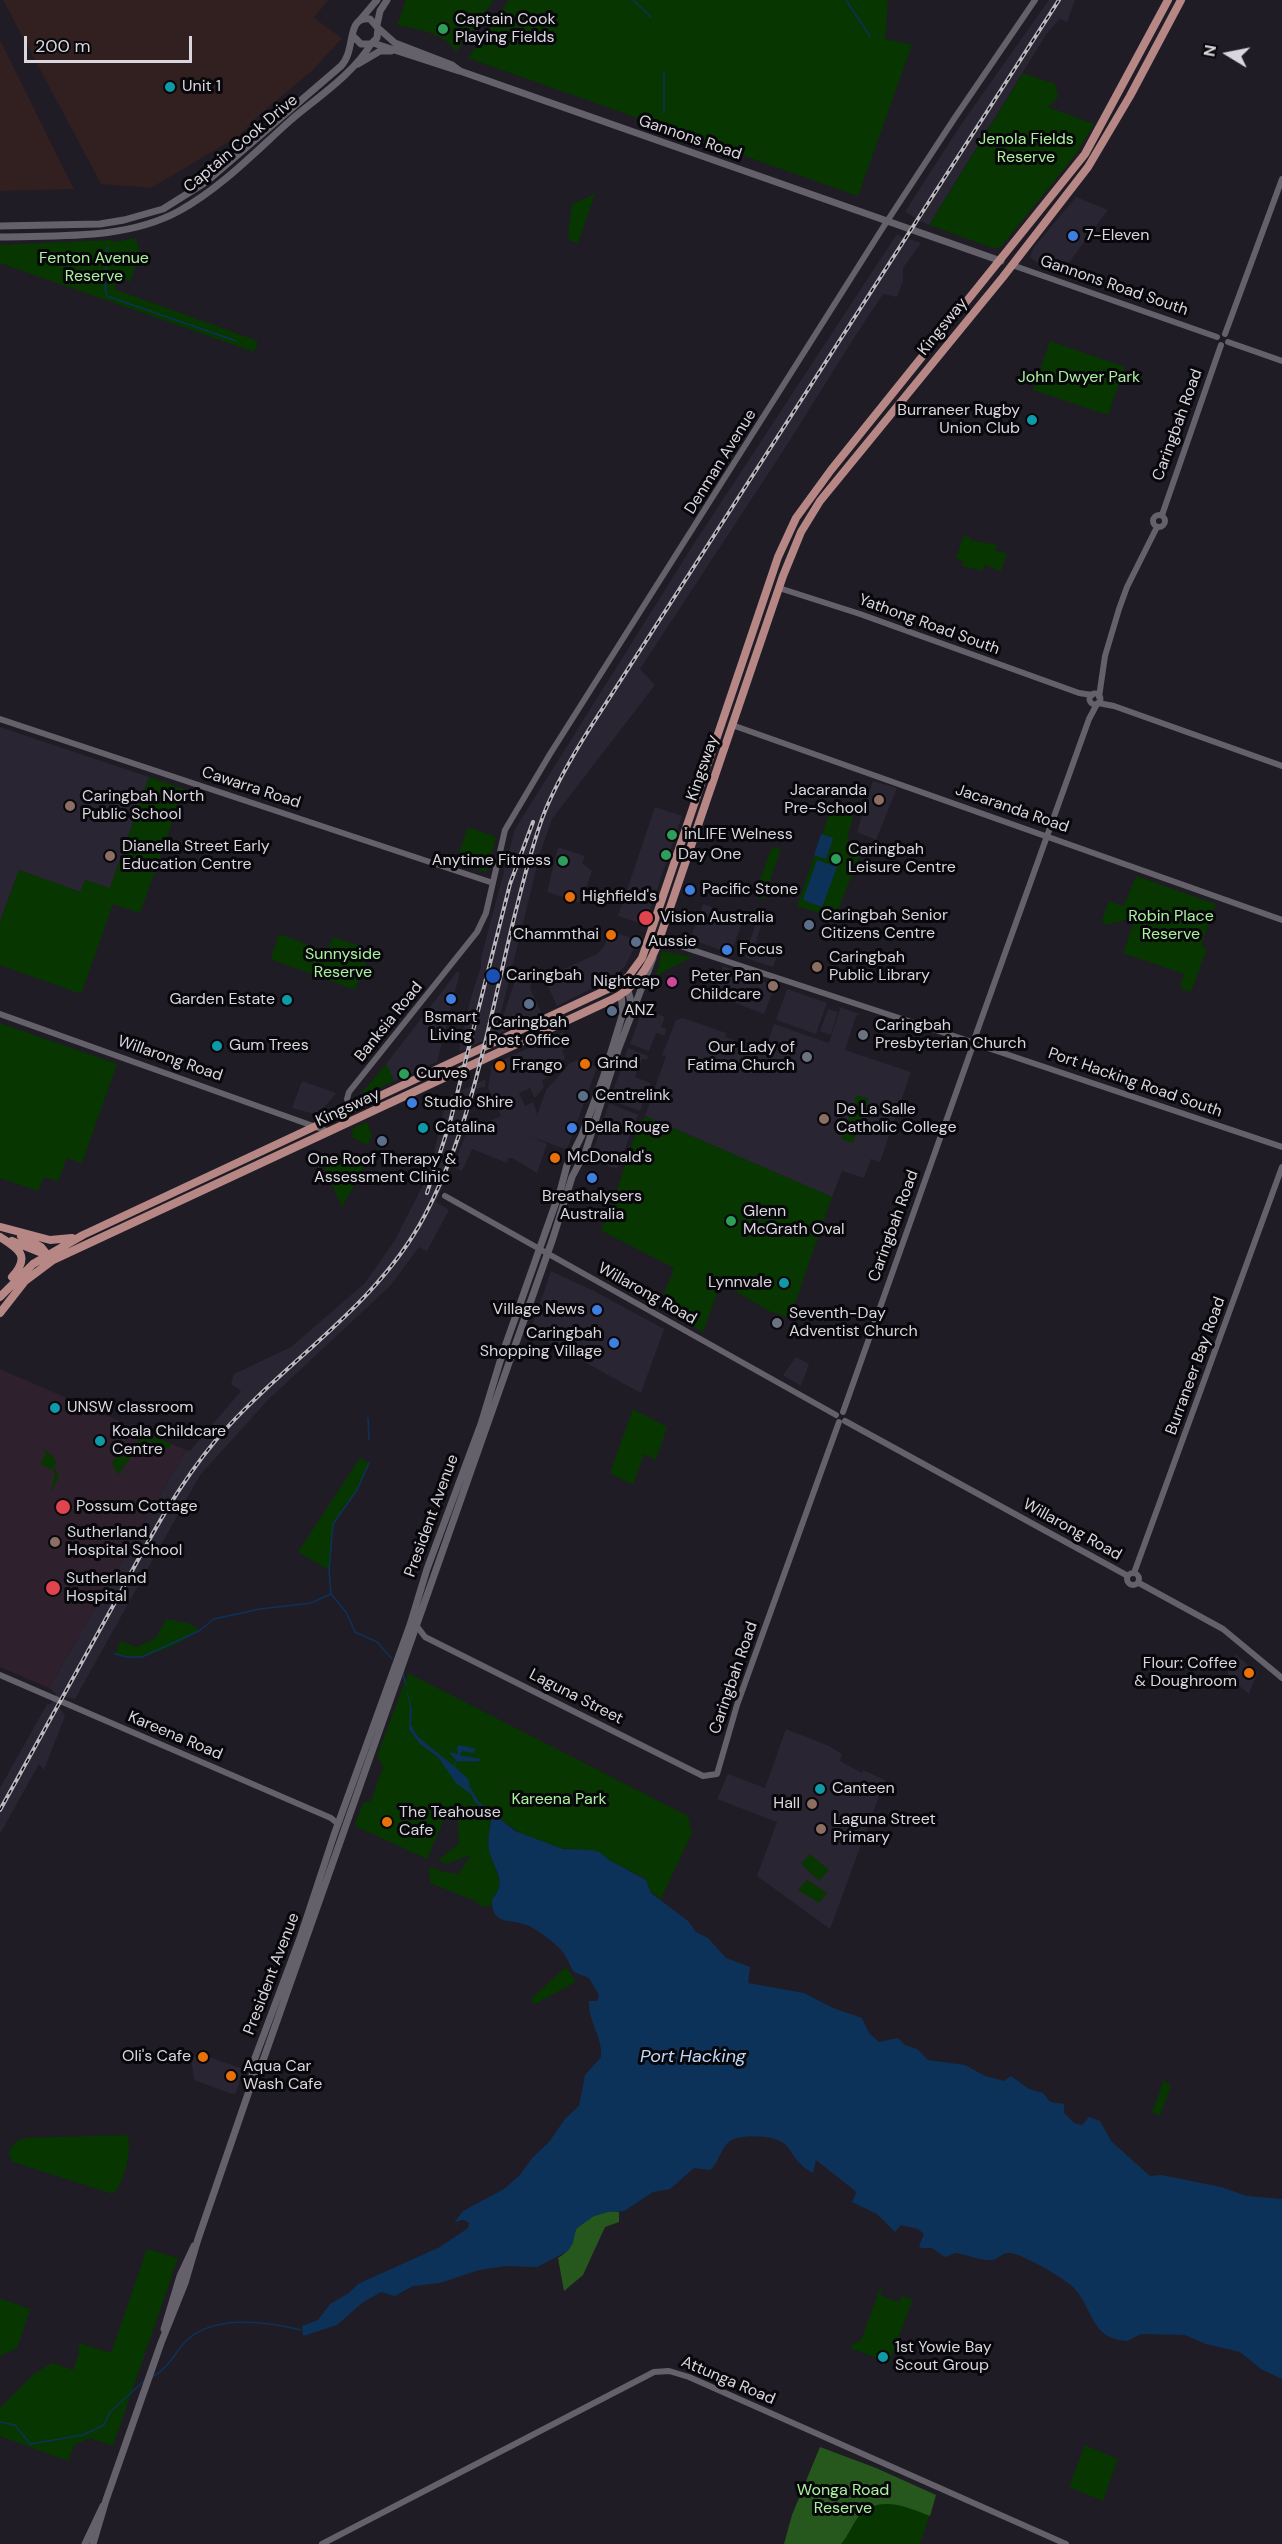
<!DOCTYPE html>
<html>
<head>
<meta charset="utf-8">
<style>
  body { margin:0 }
  #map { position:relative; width:1282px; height:2544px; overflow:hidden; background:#1f1c25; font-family:"DM Sans",sans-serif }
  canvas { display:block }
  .north { position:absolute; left:1198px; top:24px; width:60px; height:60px; -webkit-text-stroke:4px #08070b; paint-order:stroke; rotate:280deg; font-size:16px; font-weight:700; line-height:24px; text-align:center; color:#d9d7dd }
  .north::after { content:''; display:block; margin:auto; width:21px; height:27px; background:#d9d7dd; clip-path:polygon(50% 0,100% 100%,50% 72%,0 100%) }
  .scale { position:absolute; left:24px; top:36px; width:168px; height:27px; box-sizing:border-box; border:3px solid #d9d7dd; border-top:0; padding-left:8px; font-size:18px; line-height:21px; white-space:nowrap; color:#d9d7dd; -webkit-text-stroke:4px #08070b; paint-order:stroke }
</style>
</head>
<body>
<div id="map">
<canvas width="1282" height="2544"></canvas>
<div class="north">N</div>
<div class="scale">200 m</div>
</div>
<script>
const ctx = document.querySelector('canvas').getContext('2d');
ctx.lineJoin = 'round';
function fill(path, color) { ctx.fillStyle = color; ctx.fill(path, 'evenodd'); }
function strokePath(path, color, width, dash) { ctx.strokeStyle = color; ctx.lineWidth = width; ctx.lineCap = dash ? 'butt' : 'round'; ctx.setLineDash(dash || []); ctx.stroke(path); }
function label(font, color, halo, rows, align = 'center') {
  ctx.font = font + ' "DM Sans",sans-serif'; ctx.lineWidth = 6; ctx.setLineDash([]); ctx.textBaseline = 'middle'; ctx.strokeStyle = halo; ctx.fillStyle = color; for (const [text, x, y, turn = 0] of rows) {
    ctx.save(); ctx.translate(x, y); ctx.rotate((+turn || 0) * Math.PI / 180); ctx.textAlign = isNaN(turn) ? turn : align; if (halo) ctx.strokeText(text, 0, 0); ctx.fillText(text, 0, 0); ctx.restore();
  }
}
const built = new Path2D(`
  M1049,0H1075L1067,22L1060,19L1047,33L929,225L920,221L905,212L908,207L962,123Z
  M1076,197L1108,210L1062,272L1036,262L1030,257L1034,247Z
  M897,234L907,240L909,239L921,243L903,268V281L897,297L883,294L852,341L785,448L640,669L655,685L552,819L541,850L499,1021L502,1020L516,977L531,982L530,988L542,1014L459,1052L461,1038L466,1036L464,1029L470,1001L481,966V958L515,829L695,542Z
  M0,727L149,777L110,888L80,892L19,870L0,922Z
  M873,781L897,788L876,840L857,832Z
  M655,807L682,816L645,925L618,916Z
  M558,847L585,856L582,863L592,871L581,903L547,892Z
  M703,904L743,919L731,954L690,939Z
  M756,923L761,925L755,945L778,953L773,967L746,958L745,955Z
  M609,931L638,940L626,965L614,977L557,1006L544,978L597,954L605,945Z
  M723,966L775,986L764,1014L715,995Z
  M457,972H460L437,1062L394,1081L386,1064Z
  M787,989L827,1003L816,1034L776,1020Z
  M839,1007L860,1014L856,1016L845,1050L911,1072L880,1162L871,1159L864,1178L842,1171L832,1197L645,1116L666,1056L662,1055L676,1020L683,1018L726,1033L725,1037L765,1050L774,1024L829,1043L840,1010Z
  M643,1008L665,1017L661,1027L666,1029L665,1036L656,1033L649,1051L630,1044Z
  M828,1009L838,1012L831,1035L820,1031Z
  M563,1032L568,1047L562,1050L565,1058L552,1074L542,1081L544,1087L535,1098L530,1088L519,1093L525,1106L533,1102L537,1113L536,1118L546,1090L570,1063L578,1060L597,1067L567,1150L530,1136L547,1144L537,1173L512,1158H508L507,1163L472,1149L462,1171L453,1167L472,1118L485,1123L501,1116L488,1088L492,1065Z
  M628,1048L648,1056L647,1060L642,1059L635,1077L651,1083L640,1111L610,1100Z
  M486,1079L485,1087L475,1089L461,1139L436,1202L449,1210L427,1251L419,1247L390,1286L268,1400L200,1475L75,1699L64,1697L59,1707L65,1716L44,1770L39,1764L0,1834V1788L47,1704H51L56,1694L49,1688L186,1450L190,1451L241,1391L231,1384L234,1374L291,1347L365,1283L395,1240L429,1173L447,1097Z
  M302,1081L336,1093L318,1115L292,1108Z
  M609,1103L638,1115L617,1169L590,1160Z
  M551,1271L594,1291L664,1329L641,1393L530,1332Z
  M796,1357L809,1364L801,1386L783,1375Z
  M1235,1654L1257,1673L1249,1694L1227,1676Z
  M786,1729L829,1746L842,1754L840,1761L862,1773L863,1770L885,1780L830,1929L757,1876L777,1822L717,1799L728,1774L765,1788Z
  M206,2056L243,2069L236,2093L232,2094L194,2080L191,2057Z`);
const industrial = new Path2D(`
  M3,0H328L314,18L342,38L313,70L259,115L239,136L151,188L101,184Z
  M0,40L74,189L0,191Z`);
const medical = new Path2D(`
  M0,1369L186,1450L49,1688L0,1667Z`);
const green = new Path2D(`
  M406,0H494L456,52C444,32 418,30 397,25Z
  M509,0H888L885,39L912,45L858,196L468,58Z
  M1023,73L1055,84L1058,97L1048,107L1094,124L1076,154L1000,248H993L929,225Z
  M595,194L578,243L570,241L568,236L572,204Z
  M136,238L140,253L130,282L118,278L114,289L258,341L254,352L0,263V245L113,240L114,242Z
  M1050,341L1125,367L1108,415L1033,390Z
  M964,535L970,537V540L997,545L996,551L1007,553L1001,571L985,565L982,571L962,566L963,561L956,558Z
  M149,777L184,789L140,913L113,904L81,994L0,965V922L19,870L80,892L85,880L110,888Z
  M832,805L854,813L847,839L862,849L835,918L797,906Z
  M468,827L496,837L487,872L456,862Z
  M772,847L781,849L763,900L755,893Z
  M1136,876L1216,904L1201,945L1207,949L1191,992L1180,988L1184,974L1123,953L1136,917L1105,925L1102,920L1109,901L1124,906Z
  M279,934L327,951L333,937L358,945L356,950L368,955L355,990L273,960L271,957Z
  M662,951L692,957L656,976Z
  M0,1023L117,1064L82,1163L67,1158L58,1181L44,1177L38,1191L0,1178Z
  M386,1064L394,1081L360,1097L359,1096Z
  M857,1095L869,1099L853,1143L841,1139L849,1117L860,1120L849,1116Z
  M645,1116L832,1197L790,1318L769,1311L721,1283L703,1332L659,1308L674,1268L600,1230L607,1219L636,1133Z
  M367,1122L372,1136L367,1145L352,1137L353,1128Z
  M341,1151L366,1164L342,1207L323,1164L335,1166Z
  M633,1409L667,1427L656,1460L644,1454L633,1485L610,1473Z
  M145,1432L146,1436L148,1434L171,1444L168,1448L162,1449L150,1441L142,1452L137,1450L117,1475L112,1463L118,1454L126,1458Z
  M42,1448L53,1456L56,1463L54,1466L59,1478L50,1493L55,1476L53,1469H49L40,1463L46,1455Z
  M360,1458L369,1463L357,1490L333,1524L329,1570L298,1552Z
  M166,1619L188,1623L199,1630C175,1647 144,1662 115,1654L121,1641L136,1647L156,1638Z
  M408,1673L688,1816L692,1833L661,1899L650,1891L646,1879L609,1860L597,1851L559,1848L518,1832L495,1815L492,1816C490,1826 487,1838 489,1849C492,1866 508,1883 493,1897L492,1906L483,1907L475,1901L430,1883L429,1869L431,1867L444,1872L458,1874L471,1855L446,1864L438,1860L459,1844L457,1807L446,1815L427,1859L357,1827L355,1824L363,1803L371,1801L383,1767L377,1756Z
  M810,1854L829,1870L819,1881L801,1864Z
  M807,1880L827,1893L819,1903L798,1890Z
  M566,1967L576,1982L533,2005L531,1999Z
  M1164,2080L1171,2086L1160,2116L1152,2112Z
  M124,2135L128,2136C132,2151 124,2184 113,2194L13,2162L8,2154L15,2142L25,2138Z
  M147,2249L178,2258L113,2446L90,2438L74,2445L68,2461L0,2436V2408L34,2374L52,2363L73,2370L79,2353V2343L111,2353Z
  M880,2288L882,2289L880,2295L899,2302L902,2296L913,2299L889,2363L850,2348L852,2345L861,2340Z
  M0,2298L30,2309L17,2348L0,2356Z
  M1085,2445L1118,2459L1103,2501L1069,2487Z
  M820,2447L876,2468L936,2495L920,2544H784L792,2515Z`);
const forest = new Path2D(`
  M613,2211L619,2212V2222L605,2227L583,2275L564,2291L558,2258C578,2246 569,2238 578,2227C585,2218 602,2212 613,2211Z
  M820,2447L876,2468L936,2495L930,2516C905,2506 875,2493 856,2520C851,2528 847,2537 841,2544H784L792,2515Z`);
const water = new Path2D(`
  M821,834L833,838L826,859L814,855Z
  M817,860L837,867L822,907L803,900Z
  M405,1683L412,1710L411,1725L418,1737L454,1766L456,1760L449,1752L458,1754L457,1747L460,1745L476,1749L473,1753L463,1751L459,1755L481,1759L480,1761C471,1763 463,1760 456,1762L455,1767L469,1780V1786L479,1802L515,1831L563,1849L593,1850L599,1852L609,1860L646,1880L651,1893L688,1921L696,1932L708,1938L726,1958L750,1967L748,1983L804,1993L833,2008L862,2018L869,2033L879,2042L898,2038L905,2045L917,2049L928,2060L965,2065L985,2076L1004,2081L1011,2076L1029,2089L1043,2093L1050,2102L1064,2104V2113L1074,2123L1082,2125L1089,2117L1100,2121L1111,2141L1150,2176L1161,2175L1221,2187L1247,2196L1282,2199V2379L1261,2369L1240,2352L1206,2344L1185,2335L1141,2334L1127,2341C1091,2339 1094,2311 1075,2289C1066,2279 1023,2254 1010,2253C1001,2252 998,2261 989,2260C978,2260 968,2255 957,2253C953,2253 949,2256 945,2257L932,2248H921L919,2246L924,2234L918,2229L901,2225L895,2232L877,2214L852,2202L856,2193L854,2190L816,2160L813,2173C799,2166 795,2157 787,2146C777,2135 745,2134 732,2140C721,2145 720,2162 710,2170L694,2168L670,2189L653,2192L624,2211L608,2212L594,2216L576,2229L573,2243L568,2251L537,2267L506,2266L479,2270L440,2283L413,2286L395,2296L381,2292L362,2303L337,2325L303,2336L302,2326L318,2320L330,2304L349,2293L358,2284L440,2247L468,2228L469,2223C463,2218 460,2220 454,2223L463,2211L504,2189L519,2176L533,2157L549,2142L565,2119L579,2106L585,2075L601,2057C603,2037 588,2022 589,2001H597L599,1995L589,1978L574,1972C568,1962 566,1953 556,1945C548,1938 539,1931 529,1926C512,1918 491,1927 492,1899C509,1882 493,1869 489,1850C487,1840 490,1827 492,1816L475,1802L471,1794L456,1783L438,1757L420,1744L409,1729L410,1707Z`);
const stream = new Path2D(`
  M633,0L651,17
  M846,0L870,36
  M664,113V71
  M107,247L105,289L107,296L236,341
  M368,1418L369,1440
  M369,1463L357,1490L333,1524L329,1570L331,1594L346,1612L355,1632L377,1642L392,1659
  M115,1654L127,1657H142L199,1631L214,1619L260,1609L311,1603L331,1594
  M403,1674L406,1685
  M152,2377C167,2369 174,2355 184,2343C211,2314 266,2321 301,2330
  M0,2422L15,2425L30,2444L83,2435L104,2425L110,2412L145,2380`);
const tertiary = new Path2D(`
  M1012,265L1217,337
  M1225,334L1282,179
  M1228,342L1282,361
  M1153 521a6 6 0 1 1 12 0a6 6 0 1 1-12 0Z
  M1162,515L1221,345
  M779,588L860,614L1079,693L1092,695
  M1089.5 699a5.5 5.5 0 1 1 11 0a5.5 5.5 0 1 1-11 0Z
  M1099,697L1105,656L1119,609L1127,587L1157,527
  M1098,703L1114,706L1282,766
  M0,719L493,883
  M732,725L1282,920
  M659,939L969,1041
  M0,1014L330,1132
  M975,1037L1089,719L1097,704
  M979,1045L1282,1147
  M351,1110L347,1099L349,1092L477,932L486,913L505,830L550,754L882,229L954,119L1035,0
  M445,1196L836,1415
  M843,1412L972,1048
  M845,1421L1128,1576
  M1127 1579a6 6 0 1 1 12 0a6 6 0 1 1-12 0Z
  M1134,1573L1282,1167
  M1139,1583L1223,1629L1282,1678
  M416,1625L425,1637L703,1776L717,1774L737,1705L839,1422
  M0,1675L331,1818L338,1824
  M322,2544L654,2372L669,2371L689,2377L1066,2544`);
const secondary = new Path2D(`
  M360,20L377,0
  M377,25L380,11L387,0
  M378,28L395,43L452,65L460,71L1001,261
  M373,43L459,71
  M358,64L380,51H391
  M0,226L100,224L124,220L163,209L206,182L341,66C357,49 345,16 370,19L378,28L377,38L371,44H361L353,36
  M0,237C59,235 126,240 179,211C221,188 256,151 292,119C318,97 353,74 371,44
  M628,990L633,1010
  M250,2086L255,2058L300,1938L334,1835L410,1625L427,1569L481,1424L502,1355L561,1188L567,1165L582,1135L603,1078L623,1013L621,995
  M164,2329L180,2276L194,2246
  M85,2544L103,2506
  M93,2544L106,2500L161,2343L185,2283L198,2239L249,2091L260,2069L553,1238L572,1177L586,1150L618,1050L653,958`);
const primary = new Path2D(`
  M1,1227L50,1240L72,1238
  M21,1236L41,1247L49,1257
  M0,1237C19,1249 31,1256 12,1277
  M12,1241L47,1255
  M0,1297L33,1264L83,1235L606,990L628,977L642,958L778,557L796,518L831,470L1085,154L1168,0
  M0,1313L25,1281L53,1260L611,1000C636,988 648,968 658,943L783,576L801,532L820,501L1003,277L1088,167L1130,96L1181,0`);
const rail = new Path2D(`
  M427,1193L450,1122L510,884L533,822
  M0,1810C38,1742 75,1674 113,1606C144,1549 174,1490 216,1440C283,1362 376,1308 425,1215C474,1122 490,1015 515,914C524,879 532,844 545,811C557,782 573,755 590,728L1059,0`);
const markers = [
  [443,29,6,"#2e9e5b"],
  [170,87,6,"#0f9aa8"],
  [1073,236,6,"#3f7fe0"],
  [1032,420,6,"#0f9aa8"],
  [879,800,6,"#8d6e63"],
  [70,806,6,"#8d6e63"],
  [672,835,6,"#2e9e5b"],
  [666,855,6,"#2e9e5b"],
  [110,856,6,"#8d6e63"],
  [836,859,6,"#2e9e5b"],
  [563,861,6,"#2e9e5b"],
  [690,890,6,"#3f7fe0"],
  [570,897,6,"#e8710a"],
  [646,918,8,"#e0444e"],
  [809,925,6,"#5c6f8a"],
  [611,935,6,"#e8710a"],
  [636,942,6,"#5c6f8a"],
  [727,950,6,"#3f7fe0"],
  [817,967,6,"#8d6e63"],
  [493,976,8,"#1a4fb4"],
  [672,982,6,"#d1479c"],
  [773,986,6,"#8d6e63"],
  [451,999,6,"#3f7fe0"],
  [287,1000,6,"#0f9aa8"],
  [529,1004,6,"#5c6f8a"],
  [612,1011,6,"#5c6f8a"],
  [863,1035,6,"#6b7280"],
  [217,1046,6,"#0f9aa8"],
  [807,1057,6,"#6b7280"],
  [585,1064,6,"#e8710a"],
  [500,1066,6,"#e8710a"],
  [404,1074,6,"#2e9e5b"],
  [583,1096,6,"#5c6f8a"],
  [412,1103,6,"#3f7fe0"],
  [824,1119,6,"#8d6e63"],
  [423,1128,6,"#0f9aa8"],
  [572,1128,6,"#3f7fe0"],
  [382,1141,6,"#5c6f8a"],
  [555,1158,6,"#e8710a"],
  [592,1178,6,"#3f7fe0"],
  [731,1221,6,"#2e9e5b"],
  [784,1283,6,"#0f9aa8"],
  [597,1310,6,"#3f7fe0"],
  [777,1323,6,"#6b7280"],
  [614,1343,6,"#3f7fe0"],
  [55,1408,6,"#0f9aa8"],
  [100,1441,6,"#0f9aa8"],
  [63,1507,8,"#e0444e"],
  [55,1542,6,"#8d6e63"],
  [53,1588,8,"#e0444e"],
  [1249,1673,6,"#e8710a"],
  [820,1789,6,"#0f9aa8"],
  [812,1804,6,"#8d6e63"],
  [387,1822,6,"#e8710a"],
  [821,1829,6,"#8d6e63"],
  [203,2057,6,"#e8710a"],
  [231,2076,6,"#e8710a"],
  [883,2357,6,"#0f9aa8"]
];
const poiNames = [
  ["Captain Cook",455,20],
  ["Playing Fields",455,38],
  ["Unit 1",182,87],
  ["7-Eleven",1085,236],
  ["Burraneer Rugby",1020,411,"right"],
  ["Union Club",1020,429,"right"],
  ["Jacaranda",867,791,"right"],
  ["Pre-School",867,809,"right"],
  ["Caringbah North",82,797],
  ["Public School",82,815],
  ["inLIFE Welness",684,835],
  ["Dianella Street Early",122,847],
  ["Education Centre",122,865],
  ["Caringbah",848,850],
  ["Leisure Centre",848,868],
  ["Day One",678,855],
  ["Anytime Fitness",551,861,"right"],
  ["Pacific Stone",702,890],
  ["Highfield's",582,897],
  ["Caringbah Senior",821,916],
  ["Citizens Centre",821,934],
  ["Vision Australia",660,918],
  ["Chammthai",599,935,"right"],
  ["Aussie",648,942],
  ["Focus",739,950],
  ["Caringbah",829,958],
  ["Public Library",829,976],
  ["Caringbah",506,976],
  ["Peter Pan",761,977,"right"],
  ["Childcare",761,995,"right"],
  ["Nightcap",660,982,"right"],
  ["Garden Estate",275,1000,"right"],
  ["ANZ",624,1011],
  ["Bsmart",451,1018,"center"],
  ["Living",451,1036,"center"],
  ["Caringbah",529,1023,"center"],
  ["Post Office",529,1041,"center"],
  ["Caringbah",875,1026],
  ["Presbyterian Church",875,1044],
  ["Gum Trees",229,1046],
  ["Our Lady of",795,1048,"right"],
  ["Fatima Church",795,1066,"right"],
  ["Grind",597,1064],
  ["Frango",512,1066],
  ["Curves",416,1074],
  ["Centrelink",595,1096],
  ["Studio Shire",424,1103],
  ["De La Salle",836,1110],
  ["Catholic College",836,1128],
  ["Catalina",435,1128],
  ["Della Rouge",584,1128],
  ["McDonald's",567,1158],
  ["One Roof Therapy &",382,1160,"center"],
  ["Assessment Clinic",382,1178,"center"],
  ["Breathalysers",592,1197,"center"],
  ["Australia",592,1215,"center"],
  ["Glenn",743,1212],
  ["McGrath Oval",743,1230],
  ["Lynnvale",772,1283,"right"],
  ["Village News",585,1310,"right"],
  ["Seventh-Day",789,1314],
  ["Adventist Church",789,1332],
  ["Caringbah",602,1334,"right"],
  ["Shopping Village",602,1352,"right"],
  ["UNSW classroom",67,1408],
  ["Koala Childcare",112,1432],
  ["Centre",112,1450],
  ["Possum Cottage",76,1507],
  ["Sutherland",67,1533],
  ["Hospital School",67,1551],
  ["Sutherland",66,1579],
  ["Hospital",66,1597],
  ["Flour: Coffee",1237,1664,"right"],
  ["& Doughroom",1237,1682,"right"],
  ["Canteen",832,1789],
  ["Hall",800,1804,"right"],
  ["The Teahouse",399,1813],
  ["Cafe",399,1831],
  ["Laguna Street",833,1820],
  ["Primary",833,1838],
  ["Oli's Cafe",191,2057,"right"],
  ["Aqua Car",243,2067],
  ["Wash Cafe",243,2085],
  ["1st Yowie Bay",895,2348],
  ["Scout Group",895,2366]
];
const streetNames = [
  ["Gannons Road",690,138,19],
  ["Captain Cook Drive",241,144,-40],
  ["Gannons Road South",1114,286,19],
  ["Kingsway",943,327,-51],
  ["Caringbah Road",1178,425,-70],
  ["Denman Avenue",721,462,-58],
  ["Yathong Road South",929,625,20],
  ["Kingsway",703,768,-71],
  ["Cawarra Road",251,788,18],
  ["Jacaranda Road",1012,809,19],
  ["Banksia Road",389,1022,-51],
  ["Willarong Road",170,1059,19],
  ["Port Hacking Road South",1135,1083,19],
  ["Kingsway",348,1108,-25],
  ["Caringbah Road",894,1226,-70],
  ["Willarong Road",647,1294,29],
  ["Burraneer Bay Road",1196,1366,-70],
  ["President Avenue",432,1516,-70],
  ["Willarong Road",1072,1530,29],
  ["Caringbah Road",734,1678,-71],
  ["Laguna Street",576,1697,27],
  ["Kareena Road",175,1736,23],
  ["President Avenue",272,1974,-69],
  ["Attunga Road",728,2381,23]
];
const parkNames = [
  ["Jenola Fields",1026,140],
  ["Reserve",1026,158],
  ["Fenton Avenue",94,259],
  ["Reserve",94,277],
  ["John Dwyer Park",1079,378],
  ["Robin Place",1171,917],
  ["Reserve",1171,935],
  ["Sunnyside",343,955],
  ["Reserve",343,973],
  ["Kareena Park",559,1800],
  ["Wonga Road",843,2491],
  ["Reserve",843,2509]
];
const waterNames = [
  ["Port Hacking",693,2057]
];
fill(built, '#292533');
fill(industrial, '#321f1f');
fill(medical, '#2e202c');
fill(green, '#073600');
fill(forest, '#26581d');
fill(water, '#0d325a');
strokePath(stream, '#0d325a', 1.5);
strokePath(tertiary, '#64616b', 6);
strokePath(secondary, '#64616b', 7);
strokePath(primary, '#b68785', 8);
strokePath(rail, '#bbb9bf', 4);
strokePath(rail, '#08070b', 1.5, [4.5]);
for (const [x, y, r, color] of markers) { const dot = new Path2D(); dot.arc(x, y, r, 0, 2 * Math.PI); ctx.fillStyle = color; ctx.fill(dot); strokePath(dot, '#08070b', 2); }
label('16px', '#d9d7dd', '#08070b', poiNames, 'left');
label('16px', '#d9d7dd', '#08070b', streetNames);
label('16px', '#aaf29d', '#08070b', parkNames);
label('italic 18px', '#bed9fa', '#08070b', waterNames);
</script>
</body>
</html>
